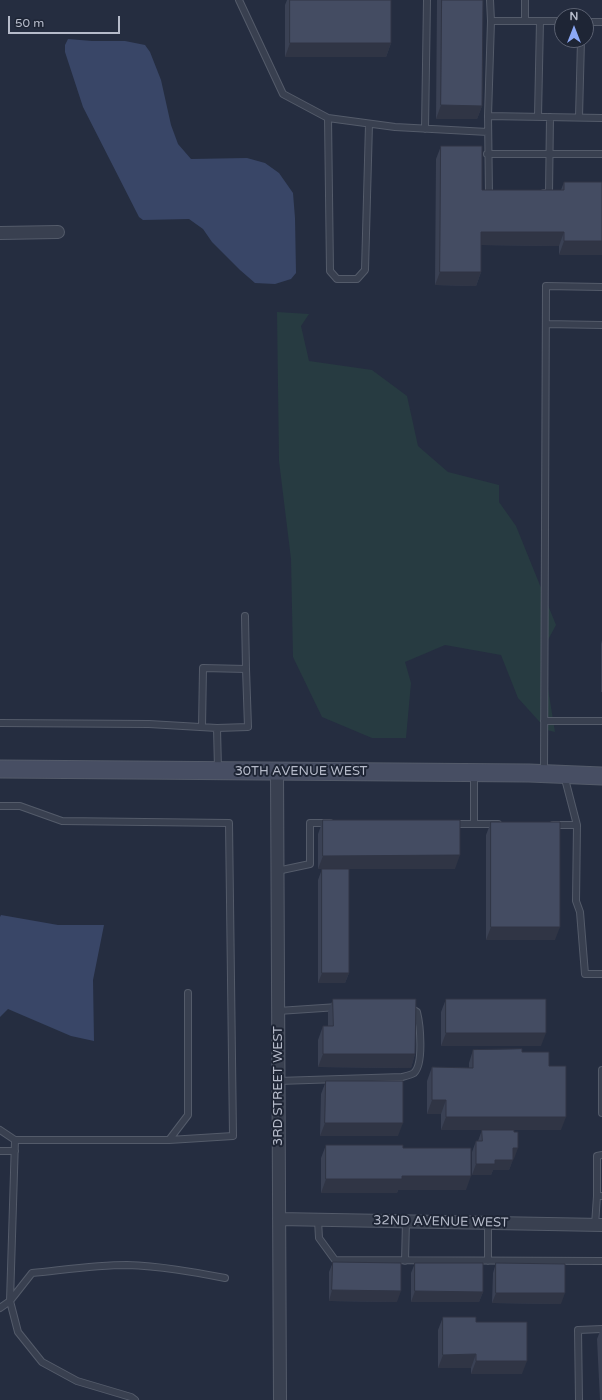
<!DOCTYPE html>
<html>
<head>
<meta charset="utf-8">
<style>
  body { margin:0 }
  #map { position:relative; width:602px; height:1400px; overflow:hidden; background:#252d40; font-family:"Varela Round",sans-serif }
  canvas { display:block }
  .north { position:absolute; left:554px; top:8px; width:40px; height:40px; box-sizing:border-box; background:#1e2535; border:1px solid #5b6171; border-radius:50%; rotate:0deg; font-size:11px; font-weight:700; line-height:16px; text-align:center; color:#b6bbca }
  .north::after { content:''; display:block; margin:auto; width:14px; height:18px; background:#8ca9f8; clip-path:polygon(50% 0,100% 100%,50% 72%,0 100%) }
  .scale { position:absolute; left:8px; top:16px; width:112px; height:18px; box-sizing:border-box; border:2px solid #b6bbca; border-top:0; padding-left:5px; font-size:12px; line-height:14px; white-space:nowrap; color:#b6bbca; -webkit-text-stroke:3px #1e2535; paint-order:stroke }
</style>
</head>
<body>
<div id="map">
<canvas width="602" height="1400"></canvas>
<div class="north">N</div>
<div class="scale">50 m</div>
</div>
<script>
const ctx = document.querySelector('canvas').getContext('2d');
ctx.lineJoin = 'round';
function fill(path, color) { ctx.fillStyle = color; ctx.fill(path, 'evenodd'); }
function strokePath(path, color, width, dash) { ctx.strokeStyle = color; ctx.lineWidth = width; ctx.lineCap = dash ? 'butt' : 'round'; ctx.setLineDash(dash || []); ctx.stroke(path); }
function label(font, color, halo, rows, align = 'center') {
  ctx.font = font + ' "Varela Round",sans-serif'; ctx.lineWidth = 4; ctx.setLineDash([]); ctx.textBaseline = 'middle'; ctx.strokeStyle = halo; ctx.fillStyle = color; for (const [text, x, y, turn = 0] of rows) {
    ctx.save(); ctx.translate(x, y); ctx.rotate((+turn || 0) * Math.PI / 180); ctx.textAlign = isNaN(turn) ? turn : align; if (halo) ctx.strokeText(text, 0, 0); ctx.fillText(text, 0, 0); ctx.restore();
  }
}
const green = new Path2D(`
  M277,312L309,314L301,326L309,361L372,370L407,396L418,446L448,472L499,485V502L516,526L556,625L542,651L555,732L547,730L518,698L501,655L445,645L405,662L411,683L406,738H372L322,717L293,657L291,559L279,461Z`);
const water = new Path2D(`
  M68,39L92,41H125L145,45L150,52L161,80L171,125L178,144L191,159L247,158L265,163L279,173L293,193L295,218L296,273L291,279L275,284L255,283L240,270L212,242L203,229L189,219L143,220L139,217L83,107L65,52V45Z
  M1,915L58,925H104L93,980L94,1041L71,1036L8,1009L0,1017V917Z`);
const lane = new Path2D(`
  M239,0L283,94L328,118L395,127L488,132
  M490,0L491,21
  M525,0V21
  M586,22H602
  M488,116L491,21H562
  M538,116L540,21
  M579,117L581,40
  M328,118L330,271L337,279H357L365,270L369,124
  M425,129L427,0
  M487,154H602
  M544,193H549L550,117
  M493,194H489L488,116L602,118
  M546,324L602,325
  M245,616L246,669
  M544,721H602
  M0,723L149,724L217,728L218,769
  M202,727L203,668L246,669L248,727L217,728
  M544,772L546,286L602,287
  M474,774V824
  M564,775L577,825L576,901L580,912L585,974H602
  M0,806H20L62,821L229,823L233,1136L169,1140
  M453,824H498
  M553,825H577
  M277,871L310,864V823H330
  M278,1011L338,1007
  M602,1070V1113
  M278,1081L402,1077C406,1076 411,1075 414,1073C424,1064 420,1024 417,1012L409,1007
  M0,1130L15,1140H169L188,1115V993
  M15,1140L10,1301L18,1332L42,1362L77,1381L131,1397L135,1400
  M0,1151H15
  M602,1155L597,1156V1196H602
  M318,1220L319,1238L335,1260L602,1261
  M595,1225L597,1196
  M405,1261L406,1221
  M488,1261V1223
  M0,1308L10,1301L32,1273C63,1270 95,1265 127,1265C160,1266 193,1272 225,1278
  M579,1400L578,1330L602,1329`);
const street = new Path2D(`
  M0,233L58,232
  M277,771L280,1400
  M279,1219L602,1225`);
const secondary = new Path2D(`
  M0,769L529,773L602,776`);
const wall = new Path2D(`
  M287,0H391V43L386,57H285V5Z
  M437,0H483L482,106L477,119H436Z
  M441,146L482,190H561L564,182H602L559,255V246L481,245V272L476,286L435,285L436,159Z
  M602,640V692H601V644Z
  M323,820L455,869H318V834Z
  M491,822L555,940H486V835Z
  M322,869L349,973L345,983H318V880Z
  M333,999L415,1054L411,1068L318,1067V1040L323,1026H328V1012Z
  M446,999L541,1046H441V1012Z
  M473,1050L522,1052L549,1066L561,1130H441V1114H427V1081L432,1067L469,1068V1063Z
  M326,1081L398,1136H320L321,1094Z
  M482,1130L514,1159H513L509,1170H493L491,1175H472V1152L476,1141H478Z
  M326,1145L403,1148L466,1190H398L397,1193H321V1158Z
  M333,1262L397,1302L329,1301V1272Z
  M415,1263L483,1292L479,1302H411V1273Z
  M496,1263L561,1304L492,1303L493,1273Z
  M443,1317L476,1322L522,1374H471V1368H438V1330Z
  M602,1326V1400H600L597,1339Z`);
const shadedWall = new Path2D(`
  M290,43H391L386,57H285Z
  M441,105L482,106L477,119H436Z
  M481,232H564L559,246L476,245Z
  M564,241H602V255H559Z
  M440,272H481L476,286L435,285Z
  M460,855L455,869H318L323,856Z
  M491,927H560L555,940H486Z
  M322,973H349L345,983H318Z
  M446,1033H546L541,1046H441Z
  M323,1054H415L411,1068L318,1067Z
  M432,1100H446L441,1114H427Z
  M446,1117H566L561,1130H441Z
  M325,1123H403L398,1136H320Z
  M513,1148H518L514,1159H509Z
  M495,1160H513L509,1170H493L491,1175H472L476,1164Z
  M402,1176H471L466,1190H398L397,1193H321L326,1179Z
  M332,1290L401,1291L397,1302L329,1301Z
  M415,1291L483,1292L479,1302H411Z
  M496,1293H565L561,1304L492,1303Z
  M476,1354L471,1368H438L443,1355Z
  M476,1361H527L522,1374H471Z`);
const building = new Path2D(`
  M290,0H391V43H290Z
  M442,0H483L482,106L441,105Z
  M441,146H482V190H564V182H602V241H564V232H481V272H440Z
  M323,820H460V855L323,856Z
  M491,822H560V927H491Z
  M322,869H349V973H322Z
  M333,999H416L415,1054H323V1026H333Z
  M446,999H546V1033H446Z
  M522,1049V1052H549V1066H566V1117H446V1100H432V1067L473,1068V1050Z
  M326,1081H403V1123H325Z
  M482,1130H514V1132H518V1148H513V1160H495V1164H476V1141H482Z
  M326,1145H403V1148H471V1176H402V1179H326Z
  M333,1262L401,1263V1291L332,1290Z
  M415,1263H483V1292L415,1291Z
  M496,1263L565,1264V1293H496Z
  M443,1317H476V1322H527V1361H476V1354L443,1355Z`);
const streetNames = [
  ["30TH AVENUE WEST",301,772],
  ["3RD STREET WEST",279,1086,-90],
  ["32ND AVENUE WEST",441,1222,1]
];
fill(green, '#273b41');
fill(water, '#394667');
strokePath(lane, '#545b6a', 8);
strokePath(street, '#545b6a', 14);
strokePath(secondary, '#545b6a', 19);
strokePath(lane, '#394050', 6);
strokePath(street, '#394050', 12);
strokePath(secondary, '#474e63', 17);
fill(wall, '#3a4154');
fill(shadedWall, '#303545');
fill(building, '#444c62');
strokePath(building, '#303545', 1);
label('13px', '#b6bbca', '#1e2535', streetNames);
</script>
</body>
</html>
